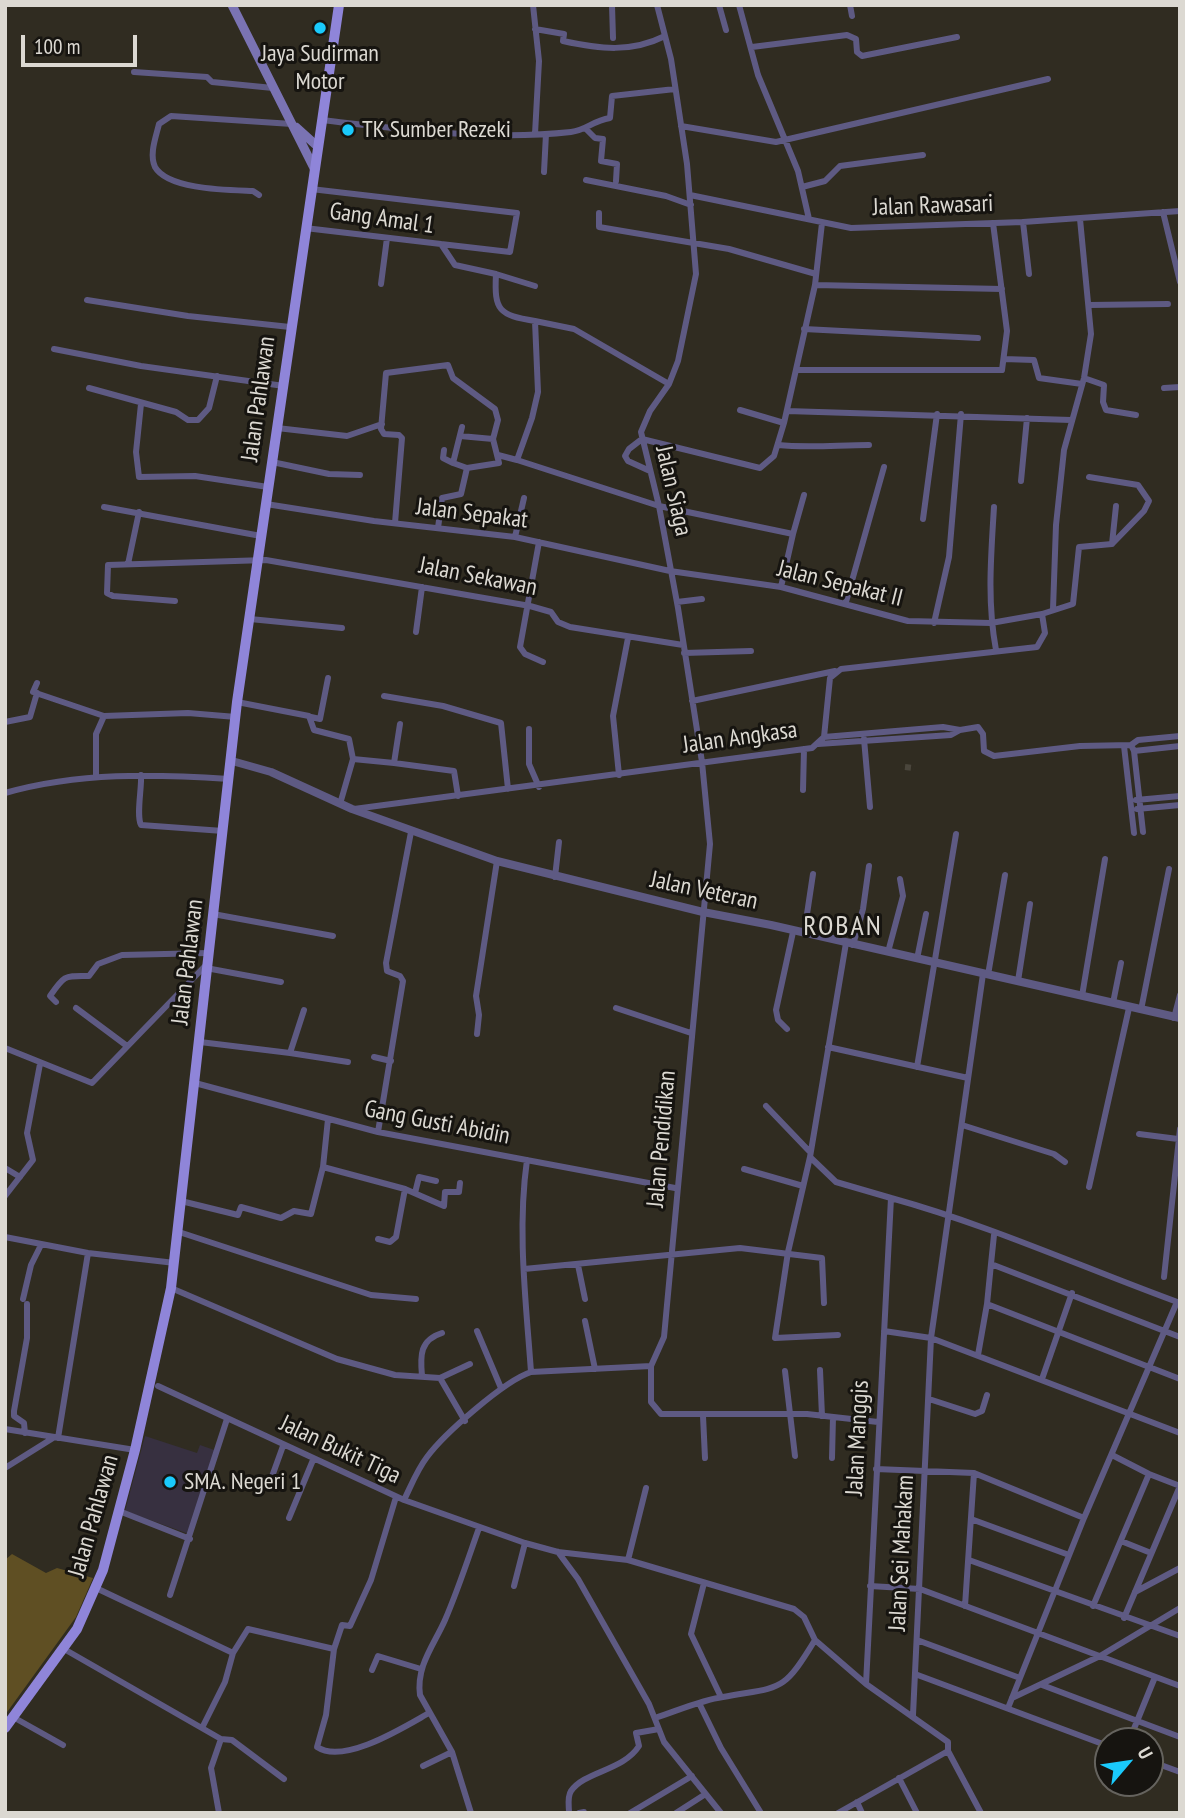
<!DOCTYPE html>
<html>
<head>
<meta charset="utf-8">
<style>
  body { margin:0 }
  #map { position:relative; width:1185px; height:1818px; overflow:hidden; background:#302c21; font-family:"PT Sans Narrow",sans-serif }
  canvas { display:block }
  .frame { position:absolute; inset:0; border:7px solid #dcd9d2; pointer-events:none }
  .north { position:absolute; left:1094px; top:1727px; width:70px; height:70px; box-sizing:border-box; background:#161410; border:2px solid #65635e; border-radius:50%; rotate:61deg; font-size:19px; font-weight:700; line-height:28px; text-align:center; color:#dcd9d2 }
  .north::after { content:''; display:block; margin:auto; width:24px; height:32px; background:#1acafc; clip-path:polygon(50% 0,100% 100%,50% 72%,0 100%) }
  .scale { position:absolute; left:21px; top:35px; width:116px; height:32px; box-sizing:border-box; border:4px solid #dcd9d2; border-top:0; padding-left:9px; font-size:21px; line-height:24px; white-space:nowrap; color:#dcd9d2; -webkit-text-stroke:5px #161410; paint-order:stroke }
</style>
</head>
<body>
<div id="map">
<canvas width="1185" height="1818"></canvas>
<div class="frame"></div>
<div class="north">U</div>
<div class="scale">100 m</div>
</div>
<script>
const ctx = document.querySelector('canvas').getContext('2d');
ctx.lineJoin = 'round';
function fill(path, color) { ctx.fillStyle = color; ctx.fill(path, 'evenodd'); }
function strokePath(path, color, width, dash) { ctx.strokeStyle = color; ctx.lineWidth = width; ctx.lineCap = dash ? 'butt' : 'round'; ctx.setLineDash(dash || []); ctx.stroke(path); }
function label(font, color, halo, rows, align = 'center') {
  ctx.font = font + ' "PT Sans Narrow",sans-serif'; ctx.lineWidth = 6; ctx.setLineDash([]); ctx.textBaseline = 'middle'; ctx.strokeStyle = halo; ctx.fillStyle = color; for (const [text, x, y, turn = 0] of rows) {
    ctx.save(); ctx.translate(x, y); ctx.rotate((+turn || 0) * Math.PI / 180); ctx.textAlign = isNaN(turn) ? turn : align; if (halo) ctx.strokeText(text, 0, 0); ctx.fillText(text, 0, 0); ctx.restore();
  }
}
const education = new Path2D(`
  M145,1436L197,1453L200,1445L217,1451L189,1534L125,1511Z`);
const green = new Path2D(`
  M12,1554L46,1573L57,1568L93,1578L76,1617L5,1715V1560Z`);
const minorTunnel = new Path2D(`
  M905,767L914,768`);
const minor = new Path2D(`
  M533,5L539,61L535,134
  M612,5L613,38
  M719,5L726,30
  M739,5L758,75L798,171L809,219
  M850,5L852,16
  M535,29L564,34L563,41C600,49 631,53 665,36
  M752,47L847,35L856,39L857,52L862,56L957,37
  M134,72L207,77L212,82L273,88
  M321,120C403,129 488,141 571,132C587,130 592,121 610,118L612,96L675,89
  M681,126L776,142L1048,79
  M585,128L595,138L603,139L601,161L617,164L616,181
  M544,172L546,134
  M586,180L666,196L691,205
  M802,187L825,181L840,166L923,155
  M311,189L517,213L510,252L441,244
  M259,195L253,191C230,190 168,190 155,167C149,154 156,137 159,124L171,116L292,124
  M690,195L851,228L1023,222L1180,211
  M1163,212L1180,282
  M599,213V227L729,249L816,274
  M1023,222L1029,274
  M305,228L441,244L455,265L496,274C494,311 499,315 535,321L538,392L532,418L517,460L659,506L793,534L781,587
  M496,274L535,286
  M381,284L387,238
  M815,285L1002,289
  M87,300L188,316L290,327
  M1089,305L1168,304
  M535,321L574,329L669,384
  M804,329L978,338
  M54,349L141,366L284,386
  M1004,359L1034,360L1039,378L1082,384
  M796,370H1002L1007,331L993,223
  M1084,378L1104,385L1103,402L1106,410L1136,415
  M89,388L176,412L188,420H198L209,408L217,376
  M1164,388L1180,387
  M141,404L136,452L139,477L195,476L268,487
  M740,410L784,423
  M787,411L1071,420
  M277,428L347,436L382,424
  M778,445C808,448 838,445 869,445
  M444,450L443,458L453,463
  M498,455L517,460
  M272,462L329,474L360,475
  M467,468L499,463L493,439
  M650,471L628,461L625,456L629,449L642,439L760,468L774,456L784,423L815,285L822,223
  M1021,481L1027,418
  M266,504L374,521L515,537L670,571L781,587L908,621L991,623L1042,614L1073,604L1079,547L1112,544L1144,511L1149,501L1138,485L1089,477
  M104,507L261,536
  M994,507C991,556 987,602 996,650
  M923,519L937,414
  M395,523L402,438L399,435L384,434L381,429L386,373L448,365L453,378L495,409L498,420L493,439L460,436
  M438,528L442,498L461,494L467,468L453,463L462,427
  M793,534L804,495
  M515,537L524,498
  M539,542L520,647L525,654L543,662
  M1112,544L1116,506
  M128,564L139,512
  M175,601L113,596L107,593L108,565L266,560L530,606L551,612L558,622L570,627L683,645
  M677,602L702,599
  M846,602L884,467
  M1053,609L1056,525L1064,450L1084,378L1091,334L1080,219
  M250,619L342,628
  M934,623L949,557L961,414
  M416,632L422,587
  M684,653L751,651
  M37,683L33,692L104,716
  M384,696L443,706L501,723L508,789
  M692,701L835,671
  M237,702L309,716L314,730L349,739L353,759
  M311,717L320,719L328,678
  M5,722L30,717L37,693
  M529,729V764L539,787
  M824,737L943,727L960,730
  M864,739L870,807
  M818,744L951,735L960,730L978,727L983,734L984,751L994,756L1080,746L1131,745L1134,751L1180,746
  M1131,745L1138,740L1180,736
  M1124,746L1134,833
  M1134,751L1143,832
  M394,763L454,771L458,796
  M141,775C142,788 136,815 141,825L223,831
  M619,775L613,716L628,638
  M96,777V734L104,716L188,713L236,717
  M803,790L804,749
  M5,793C79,772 153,774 229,779
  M1136,800L1180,796
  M340,804L353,759L394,763L400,724
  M354,809L812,748L824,737L830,678L841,669L1037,647L1045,633L1042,614
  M1137,809L1180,805
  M555,877L559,842
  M213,914L333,936
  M804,934L813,874
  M846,943L810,1157L836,1182L891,1198
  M853,945L863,909L869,866
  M888,952L903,896L900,879
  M917,959L926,914
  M206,968L281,982
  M988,975L1005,875
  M1018,981L1030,904
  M1082,996L1105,859
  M56,1002L50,996C65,974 65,976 89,976L98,964L122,955L208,953
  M1113,1003L1121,963
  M76,1008L127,1046
  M616,1008L691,1033
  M1141,1010L1169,869
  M1174,1018L1180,995
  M787,1029L778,1020L776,1010L793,932
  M477,1034L479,1015L476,996L497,861
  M200,1042L290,1053L304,1010
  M828,1047L968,1078
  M5,1048L92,1083L207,964
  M290,1053L348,1062
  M374,1057L391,1061
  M917,1067L956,834
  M195,1083L378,1132L675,1188
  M766,1106L810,1152
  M962,1125L1054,1154L1065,1162
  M378,1132L403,981L400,976L387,971L386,963L411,832
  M1139,1134L1178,1139
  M810,1157L788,1252L775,1338L838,1335
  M527,1160C517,1230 526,1302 531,1372
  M323,1167L405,1189L396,1237L390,1242L378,1239
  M5,1168L20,1177
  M744,1169L803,1186
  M1089,1187L1129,1008
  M405,1189L444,1206L445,1192H459L460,1183
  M415,1193L419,1177L436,1181
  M5,1196L33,1160L27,1133L40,1064
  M181,1201L238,1215L241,1207L281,1218L294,1211L311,1214L323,1167L328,1119
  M179,1232L371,1295L416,1299
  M994,1235L991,1264L1180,1337
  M5,1237L88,1253L175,1263
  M991,1264L987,1304L1180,1379
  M578,1265L585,1299
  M524,1269L740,1248L822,1258L824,1303
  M1164,1277L1180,1129
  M171,1288L337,1359L395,1375L440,1378L465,1421
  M23,1299L31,1265L41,1245
  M585,1321L595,1369
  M477,1331L501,1388
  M884,1331L931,1338L1180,1433
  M978,1355L987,1304
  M651,1366L664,1337L710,844L702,762L678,608L659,506L641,432L650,411L669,384L678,361L696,274L687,164L671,59L657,5
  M651,1366V1402L661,1414H807L878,1422
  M820,1370L822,1416
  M785,1371L795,1456
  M422,1376C420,1355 420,1340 442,1333
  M440,1378L470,1364
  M1042,1379L1072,1293
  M158,1386L404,1500C411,1486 417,1470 427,1457C444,1434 504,1381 531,1372L651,1366
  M929,1399L975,1414L982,1411L987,1395
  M703,1416L705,1458
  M5,1429L135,1450
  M25,1433L24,1423L14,1416V1411L27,1338V1304
  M58,1438L88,1253
  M1112,1455L1149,1474L1180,1486
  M832,1458L833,1417
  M5,1468L53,1438
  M876,1469L974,1473L1084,1518
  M270,1482L283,1446
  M396,1497L371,1580L350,1626L342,1625L334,1649L326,1715L317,1747C344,1765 404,1727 429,1713
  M404,1500L525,1543L558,1552L628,1560L794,1609L804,1617L815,1640L866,1684
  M119,1511L190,1539
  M289,1518L313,1460
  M971,1519L1069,1555
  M1121,1541L1151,1553
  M558,1552L578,1579L649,1704L664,1742L721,1813
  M628,1560L646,1488
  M969,1560L1180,1636
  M704,1583L691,1634L721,1697
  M514,1586L525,1543
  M870,1586L920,1589L1180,1686
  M96,1588L233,1653
  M1135,1592L1180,1568
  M170,1595L227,1419
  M965,1606L974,1473
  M1093,1606L1149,1474
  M1124,1618L1180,1486
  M917,1640L1020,1678
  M64,1649L221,1739L211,1768L219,1813
  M372,1670L378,1656L421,1669
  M915,1674L1108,1746
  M1042,1685L1180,1737
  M1012,1698L1100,1656L1180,1608
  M700,1705L721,1748L761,1813
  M1008,1708L1084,1518L1177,1302
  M913,1715L931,1338L983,974
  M13,1717L63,1745
  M655,1718C677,1711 701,1700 723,1697C782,1686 782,1694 815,1640
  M203,1726L225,1682L233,1653L248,1629L334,1649
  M221,1739L232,1740L284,1779
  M1129,1741L1155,1677
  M948,1751V1742L866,1684L891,1198C989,1225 1084,1268 1180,1303
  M948,1751L981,1813
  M1150,1761L1180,1772
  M423,1766L452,1752
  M899,1778L917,1813
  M857,1802L862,1813
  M471,1813L452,1752L420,1695C416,1666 434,1645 445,1620C458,1590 468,1559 479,1528
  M569,1813C569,1806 567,1797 571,1791C585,1771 623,1771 639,1746L636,1733L659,1729
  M579,1813L584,1812
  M630,1813L692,1776
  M676,1813L704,1795
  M838,1813L948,1751`);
const tertiary = new Path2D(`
  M232,761L271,772L352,809L497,861L703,912L771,925L1180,1018`);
const secondary = new Path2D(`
  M232,5L314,168
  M296,127L317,146`);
const primary = new Path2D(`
  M5,1728L77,1629L103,1570L135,1450L171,1288L237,702L339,5`);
const markers = [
  [320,28,7,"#1acafc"],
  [348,130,7,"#1acafc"],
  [170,1482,7,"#1acafc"]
];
const poiNames = [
  ["Jaya Sudirman",320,54,"center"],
  ["Motor",320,82,"center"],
  ["TK Sumber Rezeki",362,130],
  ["SMA. Negeri 1",184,1482]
];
const streetNames = [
  ["Jalan Rawasari",933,206,-2],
  ["Gang Amal 1",382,219,8],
  ["Jalan Pahlawan",259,399,-82],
  ["Jalan Siaga",673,491,77],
  ["Jalan Sepakat",472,514,7],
  ["Jalan Sekawan",478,577,11],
  ["Jalan Sepakat II",840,584,14],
  ["Jalan Angkasa",740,738,-8],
  ["Jalan Veteran",704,891,12],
  ["Jalan Pahlawan",188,962,-83],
  ["Gang Gusti Abidin",437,1123,11],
  ["Jalan Pendidikan",662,1139,-85],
  ["Jalan Manggis",858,1438,-87],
  ["Jalan Bukit Tiga",340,1450,25],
  ["Jalan Pahlawan",94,1516,-74],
  ["Jalan Sei Mahakam",902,1553,-87]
];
const quarterNames = [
  ["ROBAN",843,927]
];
fill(education, '#373040');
fill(green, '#5f4f23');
strokePath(minorTunnel, '#4a463c', 6, [6, 3]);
strokePath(minor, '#5e5a83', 6);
strokePath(tertiary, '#5e5a83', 8);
strokePath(secondary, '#7a73b3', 9);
strokePath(primary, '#8f85d9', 10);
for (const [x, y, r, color] of markers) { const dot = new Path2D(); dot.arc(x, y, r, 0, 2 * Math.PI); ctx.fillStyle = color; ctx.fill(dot); strokePath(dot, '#161410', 2.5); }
label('24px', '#dcd9d2', '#161410', poiNames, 'left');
label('24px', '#dcd9d2', '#161410', streetNames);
ctx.letterSpacing = '2px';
label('28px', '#dcd9d2', '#161410', quarterNames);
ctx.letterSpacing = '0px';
</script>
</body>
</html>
